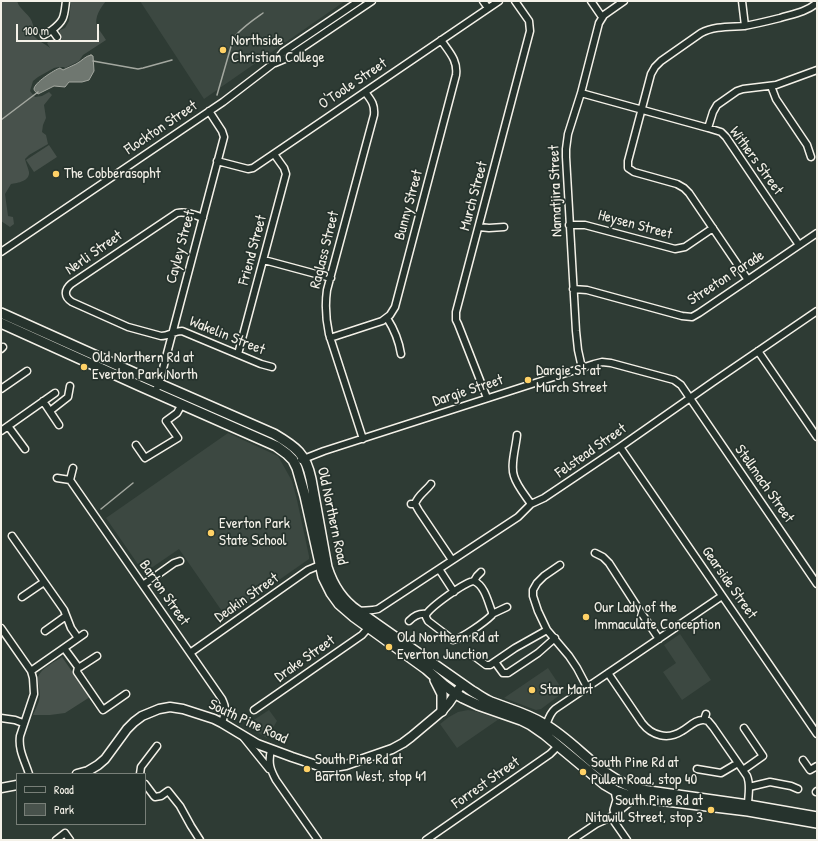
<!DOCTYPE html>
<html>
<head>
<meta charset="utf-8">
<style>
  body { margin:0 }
  #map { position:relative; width:818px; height:841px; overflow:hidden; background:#2e3b34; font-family:"Patrick Hand",sans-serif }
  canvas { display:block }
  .frame { position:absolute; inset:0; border:2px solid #f4f1e8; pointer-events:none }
  .legend { position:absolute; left:16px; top:773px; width:130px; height:52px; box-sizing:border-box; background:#26332d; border:1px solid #787f78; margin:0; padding:5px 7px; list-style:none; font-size:12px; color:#f4f1e8 }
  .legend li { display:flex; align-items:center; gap:8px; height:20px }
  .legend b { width:20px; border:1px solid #787f78 }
  .scale { position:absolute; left:16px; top:24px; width:83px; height:18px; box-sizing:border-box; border:2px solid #f4f1e8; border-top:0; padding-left:5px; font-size:12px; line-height:14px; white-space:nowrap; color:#f4f1e8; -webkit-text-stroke:3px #26332d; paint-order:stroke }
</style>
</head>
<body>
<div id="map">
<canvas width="818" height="841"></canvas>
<div class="frame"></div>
<ul class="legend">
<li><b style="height:5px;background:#26332d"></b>Road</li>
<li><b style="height:11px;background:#48524c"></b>Park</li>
</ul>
<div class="scale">100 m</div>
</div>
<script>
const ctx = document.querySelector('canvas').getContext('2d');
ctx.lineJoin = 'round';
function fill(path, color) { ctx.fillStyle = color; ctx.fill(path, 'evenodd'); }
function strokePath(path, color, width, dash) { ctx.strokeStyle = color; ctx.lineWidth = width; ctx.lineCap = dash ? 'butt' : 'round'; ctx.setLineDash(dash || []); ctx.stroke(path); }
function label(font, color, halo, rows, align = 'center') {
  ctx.font = font + ' "Patrick Hand",sans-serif'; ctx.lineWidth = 3.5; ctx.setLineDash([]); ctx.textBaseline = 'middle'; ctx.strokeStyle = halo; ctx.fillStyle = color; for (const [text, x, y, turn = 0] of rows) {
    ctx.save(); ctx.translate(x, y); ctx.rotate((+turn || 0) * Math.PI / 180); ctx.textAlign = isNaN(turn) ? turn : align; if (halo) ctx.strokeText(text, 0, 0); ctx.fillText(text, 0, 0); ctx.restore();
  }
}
const built = new Path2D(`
  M140,1H345L204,99Z
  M228,433L278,456L292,481L297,500L309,556V559L226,617L179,549L144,573L106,518Z
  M680,634L711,680L682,700L663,672L676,663L664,645Z
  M548,668L564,692L541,709L536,710L504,698Z
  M269,710L277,721L267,738L249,728L246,725Z
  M468,710L478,712L499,719L457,748L440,724L449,717L458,712Z`);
const green = new Path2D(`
  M1,1H17C20,11 31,14 33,25C34,28 33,32 33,35C39,42 44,43 50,48L47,43L54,38L57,42L62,39L60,34V30L65,28L69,21L71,1H106C101,7 94,17 97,26C99,30 103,35 106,40L83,55L79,61L65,68L64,67H59L54,68L38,77L33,81L30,91L35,97L42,96L49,92L52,95L44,105L46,118L43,125L42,132L46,135L48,144L29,155L25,159C26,163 28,168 29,172C30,181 18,183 11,184L5,194L8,216L13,217L14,224L10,227L1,221Z
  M49,145L57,157L34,172L26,160Z
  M62,657L90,697L65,713L50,715H33C36,708 40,701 40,694C40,688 36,680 39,675C42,668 56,661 62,657Z`);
const water = new Path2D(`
  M91,55L93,56L94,71L89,80L82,82H69L65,87L54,86L38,94C36,92 34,91 34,89C34,83 54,70 60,68L63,70C67,68 72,66 76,64C82,61 85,56 91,55Z`);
const stream = new Path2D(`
  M236,35C244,26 253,20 263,13
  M93,61L138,69L143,68L172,60
  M217,95L232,43
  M1,120L38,92
  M101,509L133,483`);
const minor = new Path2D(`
  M483,1L488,8
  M591,1L602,17
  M742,1L745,26
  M52,30C65,20 64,16 66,1
  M44,35L52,30L57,37
  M275,63L287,58L372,1
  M771,86L776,99L807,145L811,157
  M581,93L708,128L721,132L726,137L799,245
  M708,128L713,112L717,105L737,91L743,89L776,85L817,70
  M217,161L248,169L253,168L499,1
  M203,218C195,215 185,211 177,213L71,284C64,290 64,297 72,302L128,327L161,336C169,336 174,331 182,331L261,364L272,367
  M569,225H585L675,249L685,247L713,228
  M479,227L489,228L504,227
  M1,252L223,102L274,63L283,52L359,1
  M264,260L331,278
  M748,280L689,193L684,188L677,184L634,172L628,168V161L651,74L655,67L661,61L701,33C714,26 730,27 744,26C756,24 768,21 780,18C793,14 806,12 817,3
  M573,289L587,290L682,316L692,317L699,313L817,233
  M387,318C394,329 399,341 401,354
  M330,338L382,321L390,315L395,307L456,75C458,60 449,52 441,40
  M1,349L3,347
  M758,351L817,437
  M238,354L286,174L284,168L274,154
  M582,368L578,350L576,331L566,157V149L568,134L581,93L599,23L604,15L624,1
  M1,389L27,371
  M155,393L160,380L224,137L222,131L209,111
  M487,398L458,324L456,320V312L530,31L529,21L515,1
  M43,401L59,425
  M50,411L68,397L70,386
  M8,426L25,449
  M1,431L55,393
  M517,435C516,447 510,465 514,476C517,486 525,495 531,504
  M363,439L329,334C326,320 325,304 327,290L374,115C375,104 371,100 365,92
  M136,445L145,458L178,438L166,421L177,413L182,404
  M620,447L817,734
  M301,460L324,451L594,364L602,362L611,363L674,380L681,385L817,584
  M57,478L70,480L73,468
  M70,480L222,699C227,709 225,712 222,723
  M411,504H415L419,511L452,560
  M415,504C418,495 426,491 431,484
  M12,536L64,610L71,628L78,638
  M595,553L603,557L609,563L640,611L659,639
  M560,565L544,576L537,583L533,590V596L538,611L547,630L569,656L577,668L587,687
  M439,569L454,592
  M474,581C485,586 488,602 492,612V615C485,622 461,639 453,640L428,621L426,617V615C430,607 465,582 474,581Z
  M474,581L477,576L481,572
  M143,585L174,563L180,561
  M22,597L44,582
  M358,611C365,610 371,611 378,609L518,517L531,504L544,498L620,447L713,382L817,311
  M492,614L507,607
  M409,621C414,616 419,613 426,614
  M1,628L31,671L33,678L34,694L20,736C18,750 25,761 29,774
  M45,631L66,616
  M64,648L78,667L77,672L103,710L126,694
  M190,653L308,570L320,565
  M474,656L486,665H490L515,648L547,630
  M495,662L503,673H508L538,653L555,638
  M78,667H80L97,656
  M31,671L84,634
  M608,673L642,723C652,736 668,740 682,731C689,727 696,719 704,720
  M254,710L362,635L369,627
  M706,714L704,720L708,721L713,727L747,776C751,785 748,795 748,805
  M1,718L15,720L23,723
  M545,728C548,721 549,714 555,709L722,596
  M244,738L269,769
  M271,750C268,763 270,769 276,780L318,840
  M803,760L810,770L817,766
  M697,769L721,773L738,763
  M743,770L763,756L744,728
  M140,774L141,767L157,746
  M145,784L154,796L155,797L161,796L168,791L180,806L191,826L200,840
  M749,787L770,782L791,786L798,789
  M816,792L817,791
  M616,808L623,803L630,793
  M611,817L627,840
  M56,840L65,833L70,840
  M426,840L550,754L558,746
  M572,840L596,824L609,818L619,811L630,802L634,795`);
const major = new Path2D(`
  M77,774L88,771L98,765L105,759L127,729L134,722L142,716L159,709L170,707L183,709L214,719L222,723L257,744L292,757L322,767H334L346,765L392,749L403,743L411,737L442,711L449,703L462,684
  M1,788L17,785`);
const highway = new Path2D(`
  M1,313L139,375L274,434C296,447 306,454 311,479L327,567C333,586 342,600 358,611L472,691C479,695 484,699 491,702C509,709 528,714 544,724C579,744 602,781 642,790L748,805L817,817
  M1,323L140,386L267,442L276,446L287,454L293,460L297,468L305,496L323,577L331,593L339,604L354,617L426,669L444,685L456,694L463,698L478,705L521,720L531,725L544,734L604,784L616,791L633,797L748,811L817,823
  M435,680L442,694V711
  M615,810L618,800L616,791`);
const markers = [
  [223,50,4,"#ffd166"],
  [56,174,4,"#ffd166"],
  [84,367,4,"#ffd166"],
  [528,380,4,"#ffd166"],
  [211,533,4,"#ffd166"],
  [586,617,4,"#ffd166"],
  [389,647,4,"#ffd166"],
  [532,690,4,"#ffd166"],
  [307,769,4,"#ffd166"],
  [583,772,4,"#ffd166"],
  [711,810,4,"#ffd166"]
];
const poiNames = [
  ["Northside",231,41],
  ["Christian College",231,58],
  ["The Cobberasopht",64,174],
  ["Old Northern Rd at",92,358],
  ["Everton Park North",92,375],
  ["Dargie St at",536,371],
  ["Murch Street",536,388],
  ["Everton Park",219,524],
  ["State School",219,541],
  ["Our Lady of the",594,608],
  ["Immaculate Conception",594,625],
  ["Old Northern Rd at",397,638],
  ["Everton Junction",397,655],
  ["Star Mart",540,690],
  ["South Pine Rd at",315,760],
  ["Barton West, stop 41",315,777],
  ["South Pine Rd at",591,763],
  ["Pullen Road, stop 40",591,780],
  ["South Pine Rd at",703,801,"right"],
  ["Nitawill Street, stop 3",703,818,"right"]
];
const streetNames = [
  ["O'Toole Street",353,84,-34],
  ["Flockton Street",161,128,-34],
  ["Withers Street",756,161,54],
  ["Namatjira Street",556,191,-92],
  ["Murch Street",474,196,-75],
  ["Bunny Street",409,205,-75],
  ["Heysen Street",635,225,15],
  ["Cayley Street",181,247,-75],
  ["Friend Street",253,250,-75],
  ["Raglass Street",325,250,-76],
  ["Nerli Street",94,253,-35],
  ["Streeton Parade",726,278,-33],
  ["Wakelin Street",227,336,22],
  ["Dargie Street",468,391,-18],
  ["Felstead Street",591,451,-35],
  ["Stellmach Street",764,484,55],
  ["Old Northern Road",332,516,78],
  ["Gearside Street",729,583,55],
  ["Barton Street",164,593,55],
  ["Deakin Street",247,598,-35],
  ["Drake Street",305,659,-35],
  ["South Pine Road",248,722,25],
  ["Forrest Street",486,783,-35]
];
fill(built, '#3c4841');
fill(green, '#48524c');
fill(water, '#6f7770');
strokePath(water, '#a4a8a0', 1);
strokePath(stream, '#a4a8a0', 1.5);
strokePath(minor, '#f4f1e8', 9);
strokePath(major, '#f4f1e8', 11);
strokePath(highway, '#f4f1e8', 12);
strokePath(minor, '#26332d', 6);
strokePath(major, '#26332d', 8);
strokePath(highway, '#26332d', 9);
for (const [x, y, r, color] of markers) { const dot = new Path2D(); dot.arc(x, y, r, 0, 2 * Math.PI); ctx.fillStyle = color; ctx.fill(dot); strokePath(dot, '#26332d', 1.5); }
label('15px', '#f4f1e8', '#26332d', poiNames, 'left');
label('15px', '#f4f1e8', '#26332d', streetNames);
</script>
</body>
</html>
